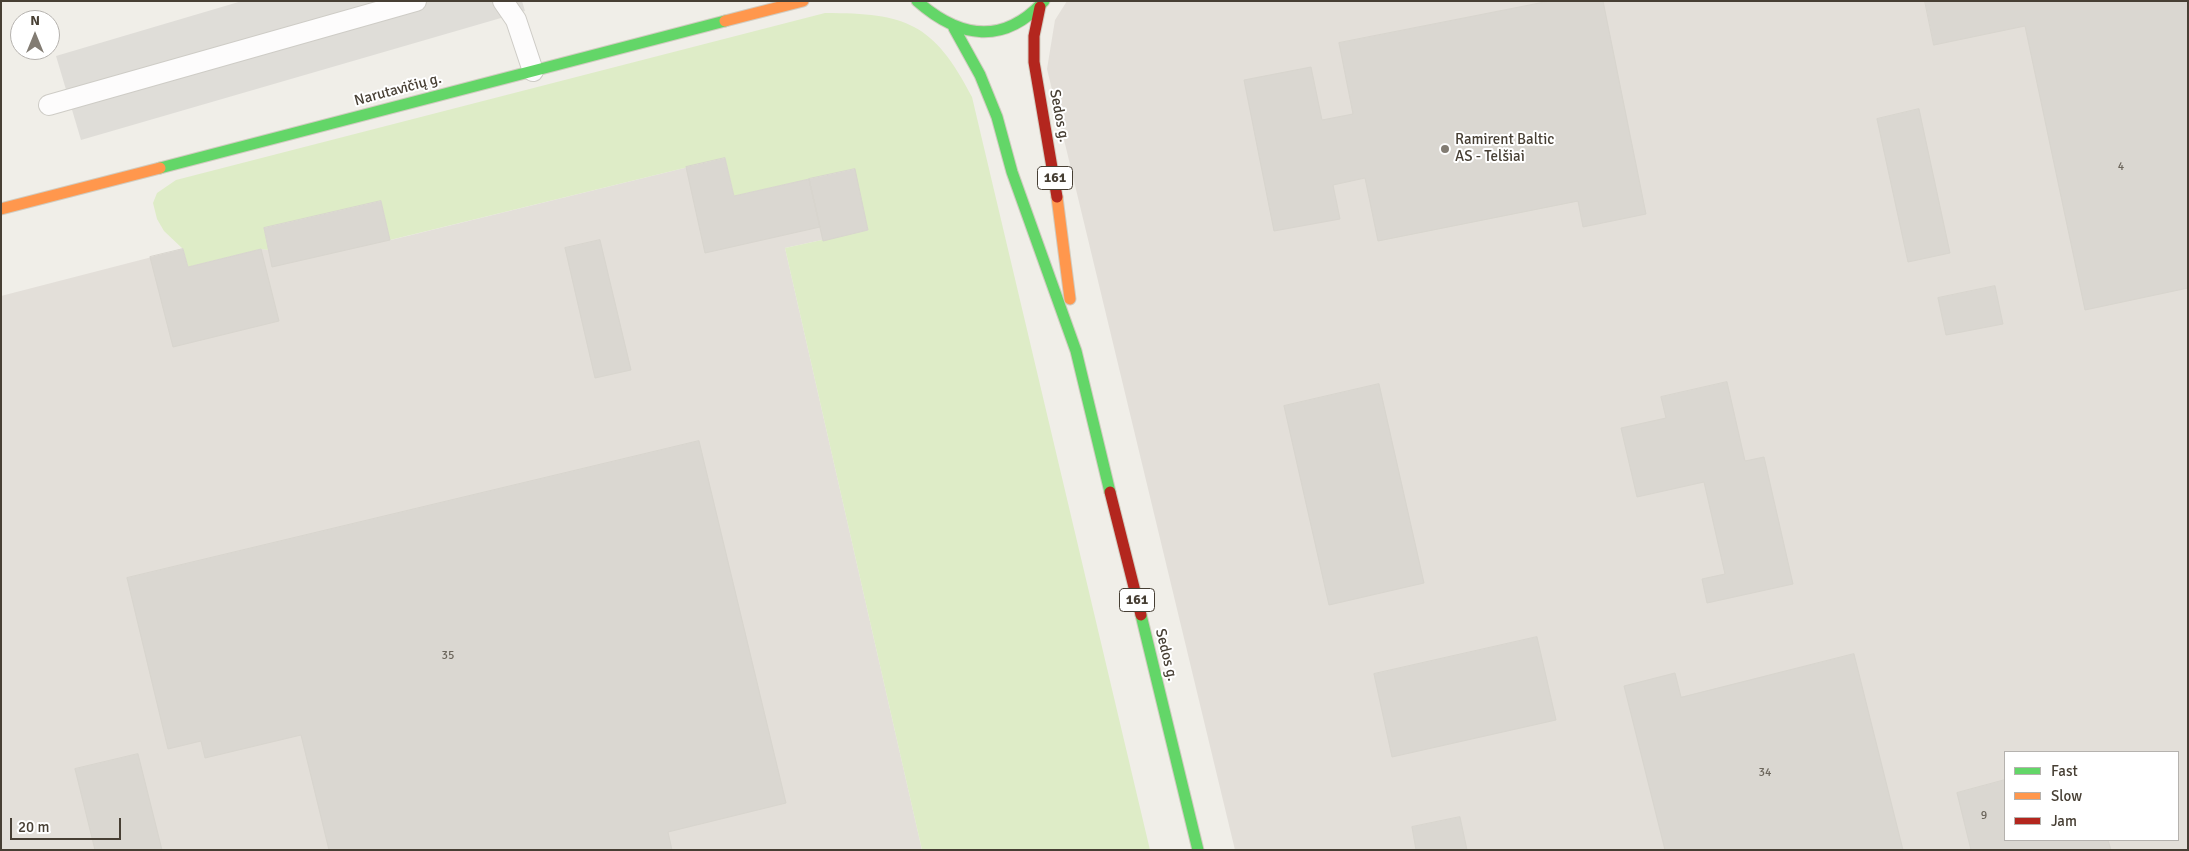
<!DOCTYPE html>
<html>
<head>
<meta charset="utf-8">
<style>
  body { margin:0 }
  #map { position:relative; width:2189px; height:851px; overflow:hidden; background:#f0eee8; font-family:Signika,sans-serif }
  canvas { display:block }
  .frame { position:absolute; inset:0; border:2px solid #473f34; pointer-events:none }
  .legend { position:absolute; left:2004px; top:751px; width:175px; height:90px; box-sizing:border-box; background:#fff; border:1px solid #b5b2ae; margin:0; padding:6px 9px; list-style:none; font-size:15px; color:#473f34 }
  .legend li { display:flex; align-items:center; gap:10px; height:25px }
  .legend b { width:25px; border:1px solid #b5b2ae }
  .north { position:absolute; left:10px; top:10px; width:50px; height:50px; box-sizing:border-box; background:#fff; border:1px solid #b5b2ae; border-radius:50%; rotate:0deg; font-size:14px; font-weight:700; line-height:20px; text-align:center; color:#473f34 }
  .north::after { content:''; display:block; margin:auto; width:18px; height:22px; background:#827c73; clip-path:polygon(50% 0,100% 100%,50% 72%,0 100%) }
  .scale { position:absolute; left:10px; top:818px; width:111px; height:22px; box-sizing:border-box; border:2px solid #473f34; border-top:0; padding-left:6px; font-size:15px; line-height:18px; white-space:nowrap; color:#473f34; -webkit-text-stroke:4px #fff; paint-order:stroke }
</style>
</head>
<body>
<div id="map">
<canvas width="2189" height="851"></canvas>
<div class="frame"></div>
<ul class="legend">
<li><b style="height:6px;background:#63d668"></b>Fast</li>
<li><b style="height:6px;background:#ff974d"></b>Slow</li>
<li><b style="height:6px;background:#b3261e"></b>Jam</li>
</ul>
<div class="north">N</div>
<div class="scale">20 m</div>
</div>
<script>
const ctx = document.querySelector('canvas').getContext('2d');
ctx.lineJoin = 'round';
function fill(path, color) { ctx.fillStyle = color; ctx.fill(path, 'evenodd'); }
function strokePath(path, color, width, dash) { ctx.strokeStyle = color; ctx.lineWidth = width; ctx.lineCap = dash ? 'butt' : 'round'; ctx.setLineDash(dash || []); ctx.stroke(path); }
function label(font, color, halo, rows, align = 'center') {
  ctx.font = font + ' Signika,sans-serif'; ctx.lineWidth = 4; ctx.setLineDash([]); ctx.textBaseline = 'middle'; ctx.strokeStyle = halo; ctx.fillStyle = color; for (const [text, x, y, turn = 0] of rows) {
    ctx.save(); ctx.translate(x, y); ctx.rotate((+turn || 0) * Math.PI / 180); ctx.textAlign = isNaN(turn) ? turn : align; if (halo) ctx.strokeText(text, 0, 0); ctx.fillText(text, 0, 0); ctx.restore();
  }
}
const industrial = new Path2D(`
  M1067,1H2188V850H1235L1047,69L1055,20ZM2005,752H2178V840H2005Z
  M725,158L734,196L855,169L868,230L785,248L922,850H1V296L183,249L188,267L261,249L269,250L264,228L381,201L391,240Z`);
const green = new Path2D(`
  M825,13C906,13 934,23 972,97L1150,850H922L785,248L868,230L854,169L734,196L725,158L390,240L381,201L264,228L269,250L261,249L188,267L183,249L164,231L157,219L153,203L157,193L176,180Z`);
const parking = new Path2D(`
  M242,1H522L525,11L81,140L56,56Z`);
const building = new Path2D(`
  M1550,1H1603L1646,214L1583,227L1578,201L1378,241L1365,178L1333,185L1340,219L1274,231L1244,80L1311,67L1322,120L1353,114L1339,43Z
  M1925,1H2188V288L2085,310L2025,26L1934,45Z
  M1919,109L1950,253L1908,262L1877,119Z
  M725,158L734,196L809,179L820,227L705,253L686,167Z
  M855,169L868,230L823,241L809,179Z
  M381,201L390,240L272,267L264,228Z
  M600,240L631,370L595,378L565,248Z
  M183,249L188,267L261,249L279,321L173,347L150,257Z
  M1995,286L2003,324L1946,335L1938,298Z
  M1727,382L1745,461L1764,457L1793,584L1707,603L1702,579L1725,574L1704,482L1637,497L1621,428L1666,418L1661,397Z
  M1379,384L1424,583L1329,605L1284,406Z
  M699,441L786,803L668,832L672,850H329L301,735L205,758L201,741L168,749L127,578Z
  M1537,637L1556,720L1392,757L1374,674Z
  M1854,654L1903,850H1665L1624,686L1675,673L1681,697Z
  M138,754L162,850H95L75,769Z
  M2005,780V840H2108L2111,850H1971L1957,793Z
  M1460,817L1467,850H1416L1412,827Z`);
const lane = new Path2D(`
  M503,1L516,20L533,71
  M49,105L416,1`);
const fast = new Path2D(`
  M917,1C960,39 1004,45 1044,1
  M954,28L980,75L997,117L1012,172L1076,351L1110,492
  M160,168L725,21
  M1141,615L1198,850`);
const slow = new Path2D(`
  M725,21L803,1
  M1057,197L1070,299
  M1,209L160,168`);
const jam = new Path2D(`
  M1040,7L1034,36V62L1057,197
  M1110,492L1141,615`);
const markers = [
  [1445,149,5,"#827c73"]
];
const numberNames = [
  ["4",2121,167],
  ["35",448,656],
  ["34",1765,773],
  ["9",1984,816]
];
const shields = [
  [1055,178,35],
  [1137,600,35]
];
const shieldNames = [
  ["161",1055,178],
  ["161",1137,600]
];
const streetNames = [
  ["Narutavičių g.",398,90,-15],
  ["Sedos g.",1059,116,79],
  ["Sedos g.",1166,655,76]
];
const poiNames = [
  ["Ramirent Baltic",1455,140],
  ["AS - Telšiai",1455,157]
];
fill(industrial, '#e3dfd9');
fill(green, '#deecc7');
fill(parking, '#dfddd8');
fill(building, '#dad7d1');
strokePath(building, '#d8d5ce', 1);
strokePath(lane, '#ceccc6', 22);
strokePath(fast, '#d1ccc0', 13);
strokePath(slow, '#d1ccc0', 13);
strokePath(jam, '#d1ccc0', 13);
strokePath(lane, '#fdfcfc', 20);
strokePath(fast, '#63d668', 11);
strokePath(slow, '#ff974d', 11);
strokePath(jam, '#b3261e', 11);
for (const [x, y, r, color] of markers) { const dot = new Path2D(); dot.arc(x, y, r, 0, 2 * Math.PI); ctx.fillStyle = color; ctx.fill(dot); strokePath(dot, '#fff', 2); }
label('12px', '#6c665c', null, numberNames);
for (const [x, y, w] of shields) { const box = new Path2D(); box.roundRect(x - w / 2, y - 11.5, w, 23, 4); ctx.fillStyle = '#fff'; ctx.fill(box); strokePath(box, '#473f34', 1); }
label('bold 14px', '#473f34', null, shieldNames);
label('15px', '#473f34', '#fff', streetNames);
label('15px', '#473f34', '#fff', poiNames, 'left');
</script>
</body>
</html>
